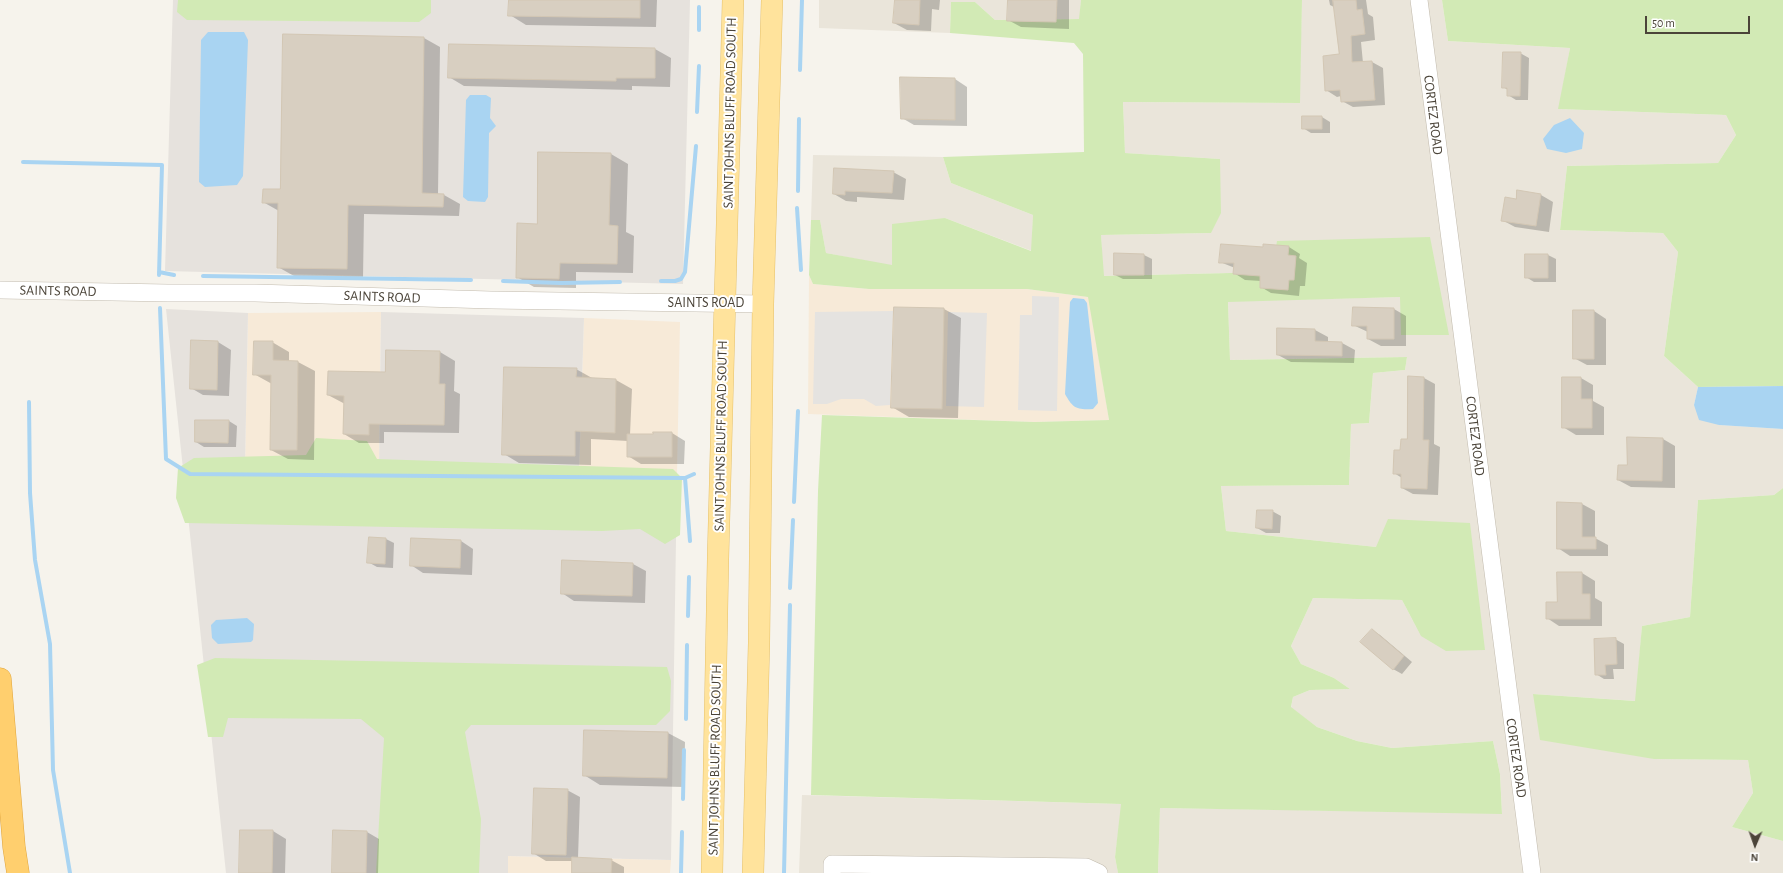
<!DOCTYPE html>
<html>
<head>
<meta charset="utf-8">
<style>
  body { margin:0 }
  #map { position:relative; width:1783px; height:873px; overflow:hidden; background:#f6f3ec; font-family:"Alegreya Sans",sans-serif }
  canvas { display:block }
  .north { position:absolute; left:1735px; top:825px; width:40px; height:40px; -webkit-text-stroke:3px #fff; paint-order:stroke; rotate:182deg; font-size:11px; font-weight:700; line-height:16px; text-align:center; color:#4b4439 }
  .north::after { content:''; display:block; margin:auto; width:14px; height:18px; background:#4b4439; clip-path:polygon(50% 0,100% 100%,50% 72%,0 100%) }
  .scale { position:absolute; left:1645px; top:16px; width:105px; height:18px; box-sizing:border-box; border:2px solid #4b4439; border-top:0; padding-left:5px; font-size:12px; line-height:14px; white-space:nowrap; color:#4b4439; -webkit-text-stroke:3px #fff; paint-order:stroke }
</style>
</head>
<body>
<div id="map">
<canvas width="1783" height="873"></canvas>
<div class="north">N</div>
<div class="scale">50 m</div>
</div>
<script>
const ctx = document.querySelector('canvas').getContext('2d');
ctx.lineJoin = 'round';
function fill(path, color) { ctx.fillStyle = color; ctx.fill(path, 'evenodd'); }
function strokePath(path, color, width, dash) { ctx.strokeStyle = color; ctx.lineWidth = width; ctx.lineCap = dash ? 'butt' : 'round'; ctx.setLineDash(dash || []); ctx.stroke(path); }
function label(font, color, halo, rows, align = 'center') {
  ctx.font = font + ' "Alegreya Sans",sans-serif'; ctx.lineWidth = 4; ctx.setLineDash([]); ctx.textBaseline = 'middle'; ctx.strokeStyle = halo; ctx.fillStyle = color; for (const [text, x, y, turn = 0] of rows) {
    ctx.save(); ctx.translate(x, y); ctx.rotate((+turn || 0) * Math.PI / 180); ctx.textAlign = isNaN(turn) ? turn : align; if (halo) ctx.strokeText(text, 0, 0); ctx.fillText(text, 0, 0); ctx.restore();
  }
}
const residential = new Path2D(`
  M819,0H1081L1080,19L995,20L975,2H951L950,33L819,28Z
  M1302,0H1442L1448,41L1570,48L1559,109L1726,115L1736,135L1718,163L1567,166L1560,230L1663,233L1678,252L1664,356L1698,387L1694,405L1719,425L1783,429V488L1774,495L1698,500L1690,617L1642,626L1636,701L1533,694L1654,759L1748,760L1753,793L1732,827L1783,841V873H1158L1160,808L1502,813L1500,774L1493,741L1392,748L1357,741L1317,727L1291,708L1293,697L1310,690L1350,689L1334,678L1301,664L1291,646L1313,598L1402,600L1421,636L1376,547L1226,531L1221,486L1349,485L1351,424L1369,423L1373,373L1405,370L1407,357L1230,360L1228,301L1400,297L1430,237L1273,272L1103,276L1101,235L1211,233L1220,159L1125,153L1123,102L1299,103Z
  M813,155L943,157L951,183L1033,215L1032,251L945,218L892,266L826,253L820,220H811Z
  M802,795L1122,804L1115,857L1118,873H799Z`);
const commercial = new Path2D(`
  M809,275L813,284L869,289H1027L1089,297L1109,420L1035,422L808,414Z
  M381,312L379,469L245,465L248,313Z
  M584,318L680,322L677,475L579,472Z
  M508,856L671,860L670,873H508Z`);
const industrial = new Path2D(`
  M173,0H690L683,284L165,271Z
  M166,309L248,313L245,465L379,469L381,312L584,318L579,471L677,475L671,860L508,856V873H226Z`);
const green = new Path2D(`
  M178,0H431V13L419,22L187,20L177,12Z
  M1081,0H1302L1300,103L1123,102L1125,153L1220,159L1221,213L1211,233L1101,235L1104,276L1272,272L1277,241L1430,237L1449,335H1401L1400,297L1228,302L1230,360L1407,357L1405,370L1373,373L1369,423L1351,424L1349,485L1221,486L1226,531L1376,547L1388,519L1470,523L1485,650L1446,651L1421,636L1402,600L1313,598L1291,646L1301,664L1334,678L1350,689L1310,690L1293,697L1291,707L1317,727L1357,741L1392,748L1493,741L1500,774L1502,814L1160,808L1158,873H1118L1115,857L1121,804L811,795L818,491L822,415L1035,422L1109,420L1088,297L1027,289H869L813,284L809,275L811,220H820L826,253L892,265V224L945,218L1031,251L1033,215L951,183L943,157L1084,152L1083,54L1074,43L950,33L951,2H975L995,20L1079,19Z
  M1442,0H1783V386L1698,387L1664,356L1678,252L1663,233L1560,230L1567,166L1718,163L1736,135L1726,115L1558,109L1570,48L1448,41Z
  M316,438L367,441L377,459L673,469L682,478L680,535L665,544L640,529L602,531L185,523L176,498L178,468L194,458L306,455Z
  M1783,488V841L1732,827L1753,793L1748,760L1654,759L1540,740L1533,694L1635,701L1642,626L1690,617L1698,500L1774,495Z
  M215,658L667,667L671,681L670,711L656,725H471L465,732L481,819L479,873H376L384,738L361,719L228,718L223,737H208L197,665Z`);
const parking = new Path2D(`
  M1032,296L1059,297L1057,411L1018,410L1020,315H1032Z
  M893,311L890,405L876,406L864,399H841L827,404H813L815,312Z
  M948,312L987,313L984,407L946,406Z`);
const water = new Path2D(`
  M208,32H244L248,40L243,176L237,185L205,187L199,182L201,40Z
  M470,95H486L491,98L490,118L496,126L489,133L488,197L485,202L468,201L463,197L466,100Z
  M1570,118L1584,133L1582,149L1566,153L1547,149L1543,139L1554,125Z
  M1073,298L1084,299L1087,303L1098,403L1093,409C1076,410 1073,408 1065,394L1070,302Z
  M1783,386V429L1719,425L1699,420L1694,405L1698,387Z
  M247,618L254,624L253,640L251,642L218,644L212,638L211,625L216,620Z`);
const shadow = new Path2D(`
  M510,0H657L656,27L526,25L510,15Z
  M896,0H940L939,10L932,9L931,31L907,30L894,23Z
  M1009,0H1069V29L1021,27L1008,20Z
  M1329,0H1366L1368,14L1373,17L1375,40L1361,42L1363,63L1372,62L1383,68L1385,105L1353,107L1342,101L1341,96L1337,97L1326,90L1340,55L1334,7L1330,5Z
  M284,35L424,38L440,47L438,194L444,195L460,204L459,216L364,214L363,278L294,276L278,267L279,211L263,202L281,190Z
  M655,49L671,58L670,87L632,86V90L464,86L449,77Z
  M1520,53L1529,58L1528,100H1516L1508,95V90L1503,87Z
  M955,79L967,87V126L914,125L902,118Z
  M1322,117L1330,122V133H1311L1303,128Z
  M611,154L628,164L626,232L634,236L633,273L576,272V288L534,287L517,277L538,225Z
  M893,172L906,179L904,200L857,197V202L846,201L834,194Z
  M1541,195L1553,202L1549,232L1515,227L1502,220L1517,200Z
  M1289,247L1300,254L1299,258L1307,263L1305,286H1300L1299,296L1271,293L1261,287V281L1245,280L1234,273L1235,268L1220,262L1264,248Z
  M1144,255L1152,259V279H1123L1115,275Z
  M1548,255L1556,259V282H1534L1526,277Z
  M895,308L944,309L961,318L958,418L909,417L892,407Z
  M1394,309L1406,316V346H1381L1368,339V332L1353,325Z
  M1594,311L1606,319V365H1587L1574,358Z
  M1278,329L1315,330L1328,337V342L1342,343L1355,350L1354,363L1291,362L1278,355Z
  M192,341L218,342L231,350L229,396L203,395L191,388Z
  M272,342L289,352V362H298L315,371L314,460L288,459L271,450L272,384L254,374Z
  M440,352L455,361L454,391L460,394L459,433L384,432V443H359L344,434L345,404L328,395Z
  M576,369L592,378L616,380L632,389L630,435L672,433L685,441L684,464H641L628,456V441L591,439V465L519,463L504,454Z
  M1424,378L1435,384L1434,444L1440,447L1438,495L1413,494L1402,488V478L1394,473L1401,451L1408,440Z
  M1581,378L1593,385V401L1604,407V435H1576L1563,427Z
  M229,421L237,426L236,447H204L196,442Z
  M1663,439L1675,446V488L1631,487L1618,480L1628,466Z
  M1558,503L1582,504L1595,511V538L1608,545V556H1570L1558,548Z
  M1272,511L1281,516L1280,533H1266L1257,528Z
  M386,539L394,543L393,568L377,567L368,562Z
  M461,541L473,549L472,575L423,573L411,565Z
  M563,562L633,564L646,571L645,603L574,601L562,593Z
  M1558,573H1582L1595,581V598L1602,602V626H1559L1547,618L1558,603Z
  M1372,630L1380,635L1412,662L1402,674L1393,669Z
  M1615,639L1624,644V669H1613L1614,679H1604L1596,674Z
  M585,731L668,733L685,742L684,787L600,785L584,775Z
  M567,790L580,797L578,858L611,860L624,867V873H573V861H546L533,853Z
  M241,831H273L286,839L285,873H240Z
  M367,832L379,839L378,873H333Z`);
const stream = new Path2D(`
  M699,7V30
  M800,70L802,0
  M697,112L699,66
  M23,162L162,165L159,275
  M798,191L799,119
  M797,208L801,270
  M159,272L174,275
  M203,276L471,280
  M503,281L561,283L620,282
  M661,281H675L681,279L685,272L696,146
  M160,308L166,459L190,474L685,478
  M29,402L30,493L35,560L50,644L53,770L70,873
  M794,502L798,411
  M690,541L685,478L694,474
  M790,588L793,520
  M688,616L689,577
  M686,719L687,645
  M683,799L684,750
  M681,873L682,832
  M784,873L790,605`);
const building = new Path2D(`
  M509,0H640V18L508,16Z
  M895,0H920L919,25L893,23Z
  M1008,0H1057L1056,22L1007,21Z
  M1333,0H1356L1357,10L1362,9L1365,34L1351,36L1352,62L1372,61L1375,100L1341,102L1340,90L1325,91L1323,56L1339,54Z
  M283,34L424,37L422,193L444,194L443,207L348,205L347,269L277,268L278,203H262L263,189H280Z
  M449,44L655,48V78H616V81L448,78Z
  M1503,52H1521L1520,96H1507V88H1502Z
  M900,77L955,78V120L901,119Z
  M1302,116H1322V129H1302Z
  M538,152L611,153L609,225L618,226L617,264L560,263L559,279L516,278L517,223L537,224Z
  M834,168L894,171L892,193L845,191V195L833,194Z
  M1517,190L1541,194L1536,226L1501,221L1505,197L1516,199Z
  M1221,244L1263,247V244L1289,246L1288,255L1296,256L1294,280H1289L1288,290L1260,288V276L1233,274L1234,263H1219Z
  M1114,253L1144,254V275H1114Z
  M1525,254H1548V278H1525Z
  M894,307L944,308L942,409L891,408Z
  M1353,307L1394,308V339H1367V326H1352Z
  M1573,310H1594V359H1573Z
  M1277,328L1315,329V341L1342,342V356L1277,355Z
  M191,340L218,341L217,390L190,389Z
  M254,341H273V360L298,361L297,450H270L271,375H253Z
  M386,350L440,351L439,384H445L444,425L369,424V435L343,434L344,396L327,395L328,371L385,372Z
  M504,367L577,368L576,377L616,379L615,433L575,431V456L502,455Z
  M1408,376L1424,377L1423,440H1429L1427,489L1401,488V474H1393L1394,450H1400L1401,439H1407Z
  M1562,377H1581V399H1592V428H1562Z
  M195,420H229L228,443L195,442Z
  M653,432H672V457H627V434H653Z
  M1627,437L1663,438L1662,481L1617,480L1618,465H1627Z
  M1557,502L1582,503V537H1596V549H1557Z
  M1257,510H1273L1272,529L1256,528Z
  M369,537L386,538L385,564L367,563Z
  M411,538L461,540L460,568L410,566Z
  M562,560L633,563L632,596L561,594Z
  M1557,572H1582V594H1590V619H1546V602H1557Z
  M1372,629L1404,656L1393,670L1360,642Z
  M1616,638L1617,664L1605,665L1606,675H1595L1594,639Z
  M584,730L668,732L667,778L583,776Z
  M534,788L568,789L566,855L532,854Z
  M240,830H273L272,873H239Z
  M333,830L367,831L366,873H332Z
  M572,857L612,859L611,873H572Z`);
const minor = new Path2D(`
  M1419,0L1532,873
  M0,290L168,293H255L491,300L763,304
  M832,873V864L1086,867L1099,873`);
const major = new Path2D(`
  M712,873L718,559L733,0
  M753,873L759,643L763,304L772,0`);
const highway = new Path2D(`
  M0,679L14,847L18,873`);
const streetNames = [
  ["SAINT JOHNS BLUFF ROAD SOUTH",730,113,-89],
  ["CORTEZ ROAD",1433,115,83],
  ["SAINTS ROAD",58,291,1],
  ["SAINTS ROAD",382,297,2],
  ["SAINTS ROAD",706,303],
  ["SAINT JOHNS BLUFF ROAD SOUTH",721,436,-89],
  ["CORTEZ ROAD",1475,436,83],
  ["CORTEZ ROAD",1516,758,82],
  ["SAINT JOHNS BLUFF ROAD SOUTH",715,760,-89]
];
fill(residential, '#eae5da');
fill(commercial, '#f7ead8');
fill(industrial, '#e6e2dd');
fill(green, '#d2eab5');
fill(parking, '#e5e3e0');
fill(water, '#a9d4f2');
fill(shadow, '#0003');
strokePath(stream, '#a9d4f2', 4);
fill(building, '#d8cfc1');
strokePath(building, '#d3c7b4', 1);
strokePath(minor, '#c2bbae', 18);
strokePath(major, '#e6c16a', 22);
strokePath(highway, '#e0a43c', 23);
strokePath(minor, '#fff', 17);
strokePath(major, '#ffe39c', 21);
strokePath(highway, '#ffcf6e', 22);
label('14px', '#4b4439', '#fff', streetNames);
</script>
</body>
</html>
